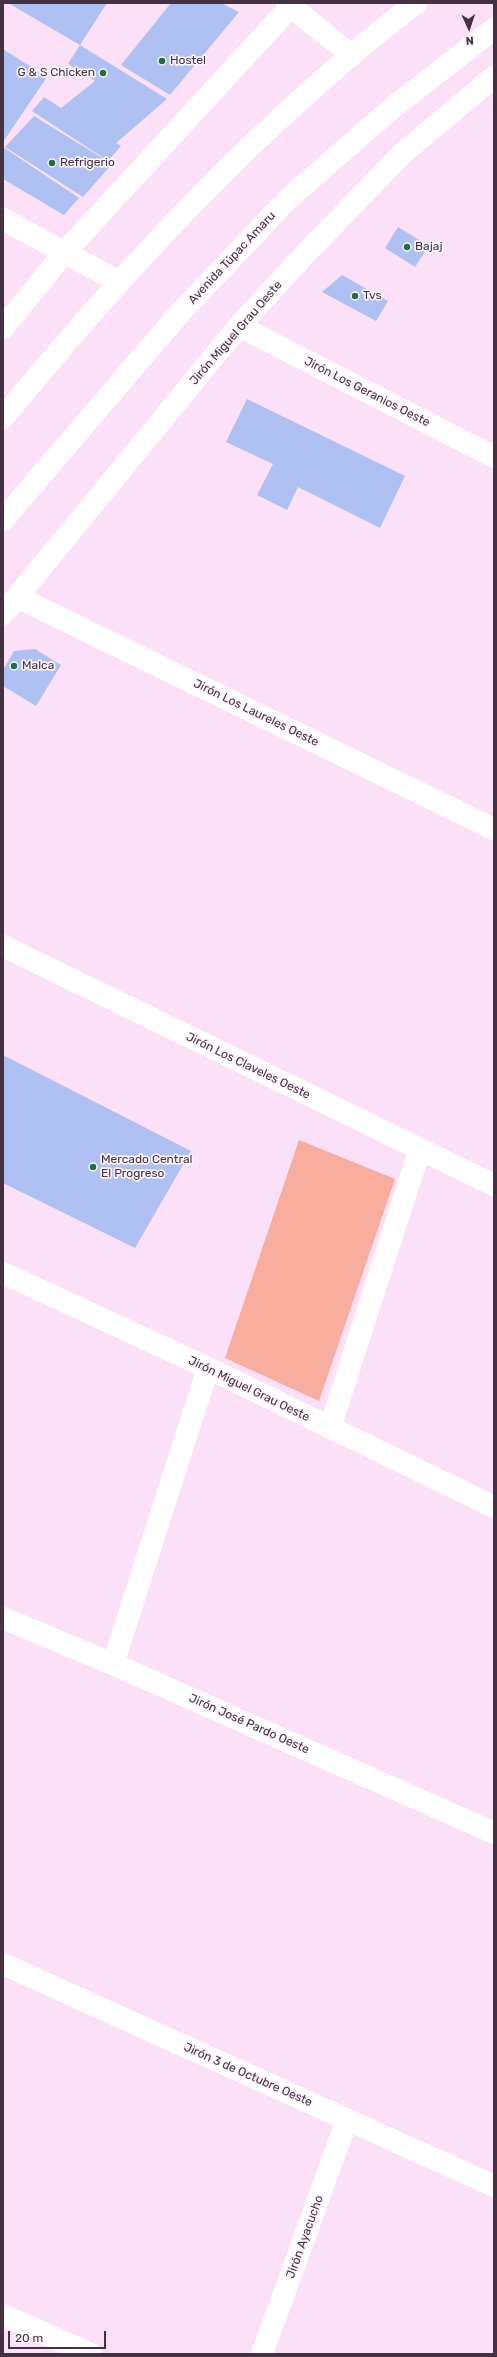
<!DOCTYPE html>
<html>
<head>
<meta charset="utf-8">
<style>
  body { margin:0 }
  #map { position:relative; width:497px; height:2357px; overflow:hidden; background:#fce0f8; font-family:Rubik,sans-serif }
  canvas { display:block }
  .frame { position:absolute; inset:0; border:4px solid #443242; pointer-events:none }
  .north { position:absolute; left:449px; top:8px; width:40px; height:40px; -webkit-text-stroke:3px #fdf4fc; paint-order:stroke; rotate:177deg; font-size:11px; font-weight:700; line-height:16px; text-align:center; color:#443242 }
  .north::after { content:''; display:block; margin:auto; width:14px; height:18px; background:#443242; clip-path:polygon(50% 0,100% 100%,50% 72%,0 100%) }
  .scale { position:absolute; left:8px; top:2331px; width:98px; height:18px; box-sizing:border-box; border:2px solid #443242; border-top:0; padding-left:5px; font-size:12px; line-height:14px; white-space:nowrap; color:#443242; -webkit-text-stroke:3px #fdf4fc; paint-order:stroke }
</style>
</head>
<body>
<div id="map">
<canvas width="497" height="2357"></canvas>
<div class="frame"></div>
<div class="north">N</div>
<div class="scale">20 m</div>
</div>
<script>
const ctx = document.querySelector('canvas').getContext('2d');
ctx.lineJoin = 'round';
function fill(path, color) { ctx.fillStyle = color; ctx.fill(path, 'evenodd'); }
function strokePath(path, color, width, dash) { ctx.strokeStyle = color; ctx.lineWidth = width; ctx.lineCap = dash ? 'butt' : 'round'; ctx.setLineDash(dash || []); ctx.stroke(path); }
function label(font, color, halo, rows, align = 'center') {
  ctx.font = font + ' Rubik,sans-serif'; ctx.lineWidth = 3.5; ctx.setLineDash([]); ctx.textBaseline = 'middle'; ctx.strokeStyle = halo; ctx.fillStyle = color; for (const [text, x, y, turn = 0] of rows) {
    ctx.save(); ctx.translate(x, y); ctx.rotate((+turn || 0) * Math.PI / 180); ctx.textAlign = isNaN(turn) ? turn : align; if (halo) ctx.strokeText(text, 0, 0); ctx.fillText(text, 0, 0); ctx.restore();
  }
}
const green = new Path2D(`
  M299,1140L395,1179L319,1401L225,1358Z`);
const building = new Path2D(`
  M8,3H107L80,45Z
  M171,3H221L239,12L170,95L121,65Z
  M80,45L167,99L116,143L121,146L108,161L32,111L44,97L61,108L95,81L68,64Z
  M3,49L47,77L3,142Z
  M34,116L112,164L83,197L5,147Z
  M3,147L79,198L64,215L3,179Z
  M398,227L429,246L415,267L385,248Z
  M342,275L388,301L376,321L322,292Z
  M247,399L405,476L380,528L298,487L287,510L257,495L273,464L226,442Z
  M35,649L61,665L36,706L3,686V670L14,651Z
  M3,1055L191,1151L135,1248L3,1183Z`);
const minor = new Path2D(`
  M287,3L351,55
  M3,219L119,282
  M239,326L494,457
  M3,328L65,252L294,3
  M17,597L494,829
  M3,614L239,326L309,250L402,154L494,77
  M3,946L494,1185
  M3,1273L208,1368L494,1507
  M330,1428L420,1149
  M3,1618L113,1664L494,1833
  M113,1664L208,1368
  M3,1964L494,2186
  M3,2315L91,2354
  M262,2354L347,2120`);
const highway = new Path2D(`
  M3,418C127,267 260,123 416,3
  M3,520L179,314L288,199L391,109L494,29`);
const markers = [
  [162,61,4,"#246e3c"],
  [103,73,4,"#246e3c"],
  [52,163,4,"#246e3c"],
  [407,247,4,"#246e3c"],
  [355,296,4,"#246e3c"],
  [14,666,4,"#246e3c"],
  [93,1167,4,"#246e3c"]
];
const poiNames = [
  ["Hostel",170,61],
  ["G & S Chicken",95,73,"right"],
  ["Refrigerio",60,163],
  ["Bajaj",415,247],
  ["Tvs",363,296],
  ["Malca",22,666],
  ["Mercado Central",101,1160],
  ["El Progreso",101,1174]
];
const streetNames = [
  ["Avenida Túpac Amaru",232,258,-47],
  ["Jirón Miguel Grau Oeste",236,333,-49],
  ["Jirón Los Geranios Oeste",367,392,27],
  ["Jirón Los Laureles Oeste",256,713,26],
  ["Jirón Los Claveles Oeste",248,1066,26],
  ["Jirón Miguel Grau Oeste",249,1389,26],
  ["Jirón José Pardo Oeste",249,1724,24],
  ["Jirón 3 de Octubre Oeste",248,2075,24],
  ["Jirón Ayacucho",305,2237,-70]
];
fill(green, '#f8ad9f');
fill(building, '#afc0f2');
strokePath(minor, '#fff', 22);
strokePath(highway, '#fff', 22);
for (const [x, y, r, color] of markers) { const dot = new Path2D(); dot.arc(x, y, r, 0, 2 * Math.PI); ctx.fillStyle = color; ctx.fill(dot); strokePath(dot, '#fdf4fc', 1.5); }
label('12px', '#443242', '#fdf4fc', poiNames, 'left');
label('12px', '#443242', '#fdf4fc', streetNames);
</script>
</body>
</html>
